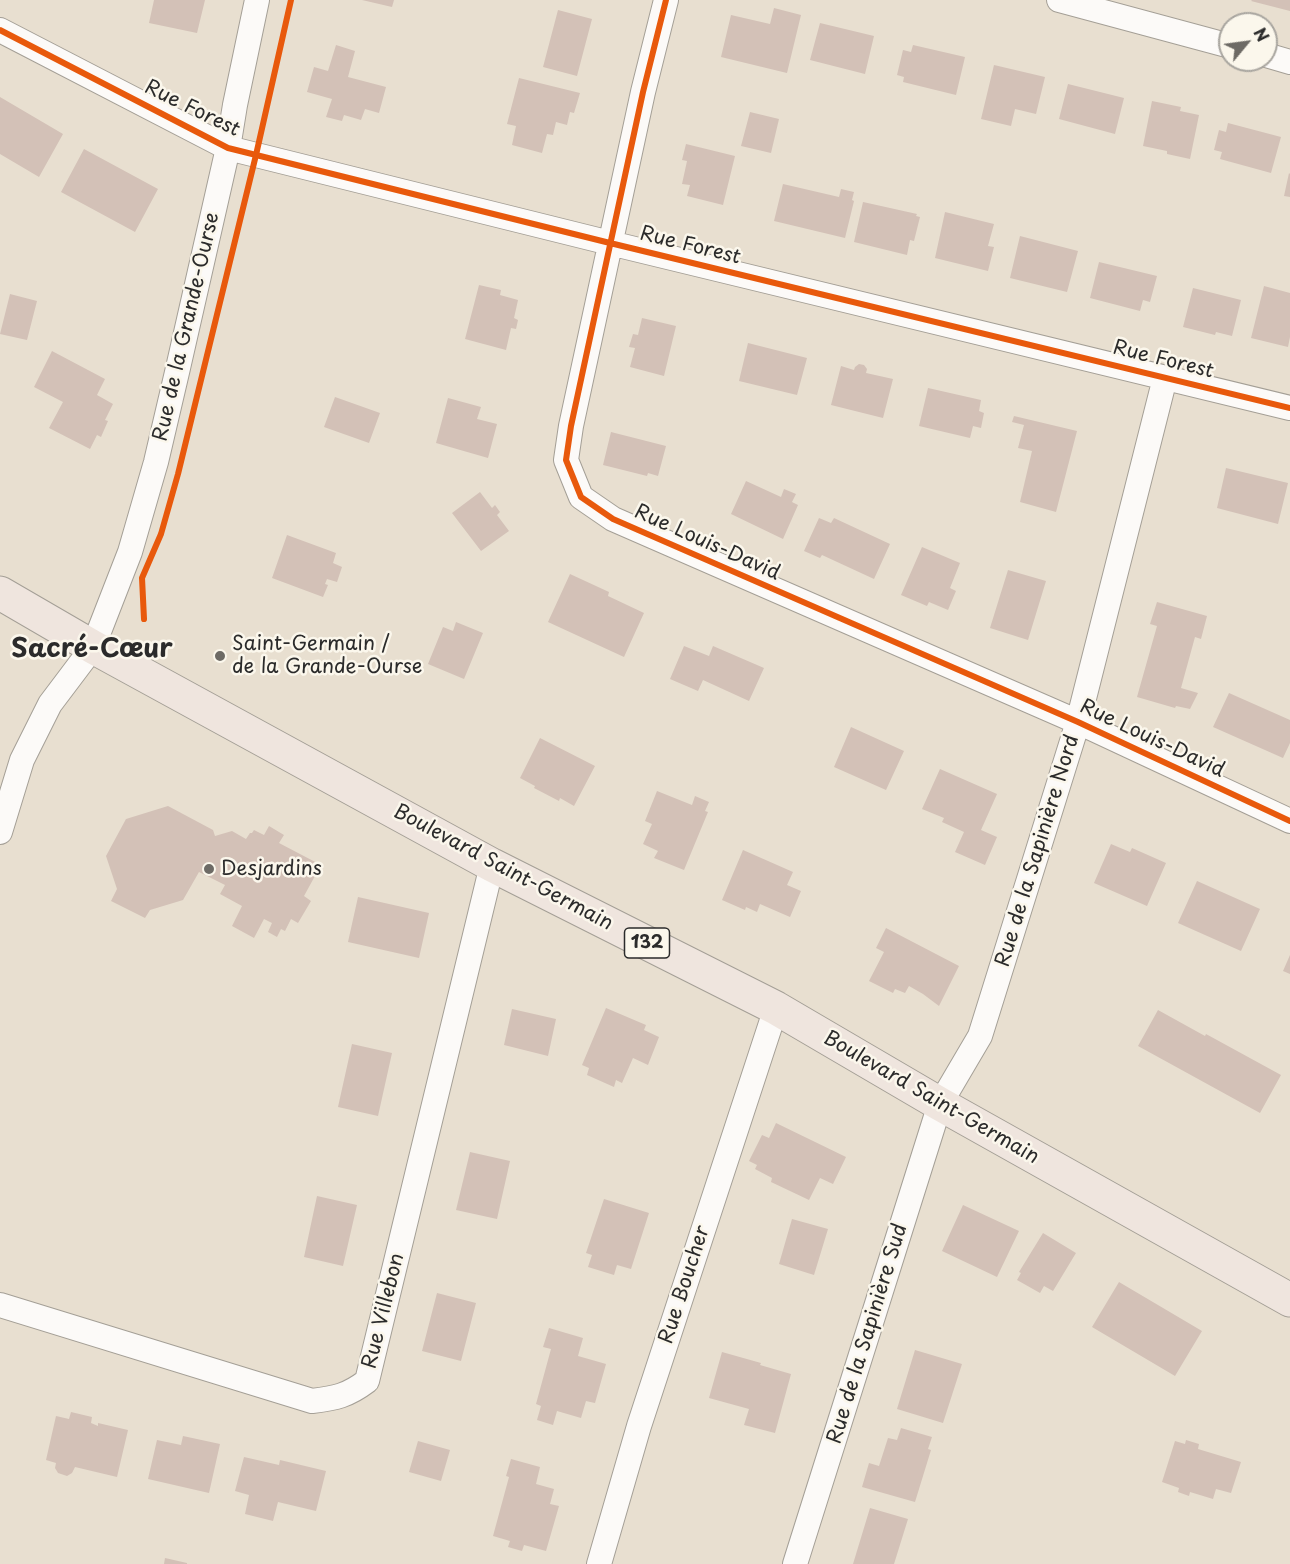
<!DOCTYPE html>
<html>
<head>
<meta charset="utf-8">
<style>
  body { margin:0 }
  #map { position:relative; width:1290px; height:1564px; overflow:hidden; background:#e8dfd0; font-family:"Playpen Sans",sans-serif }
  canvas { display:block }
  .north { position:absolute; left:1218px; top:12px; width:60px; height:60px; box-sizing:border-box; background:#fbf7ec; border:2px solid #a8a59f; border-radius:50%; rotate:61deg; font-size:16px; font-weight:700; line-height:24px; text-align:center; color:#2b2b2b }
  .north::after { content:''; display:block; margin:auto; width:21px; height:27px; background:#6d6a65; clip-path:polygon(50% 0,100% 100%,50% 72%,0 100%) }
</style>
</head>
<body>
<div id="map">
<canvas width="1290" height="1564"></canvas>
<div class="north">N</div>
</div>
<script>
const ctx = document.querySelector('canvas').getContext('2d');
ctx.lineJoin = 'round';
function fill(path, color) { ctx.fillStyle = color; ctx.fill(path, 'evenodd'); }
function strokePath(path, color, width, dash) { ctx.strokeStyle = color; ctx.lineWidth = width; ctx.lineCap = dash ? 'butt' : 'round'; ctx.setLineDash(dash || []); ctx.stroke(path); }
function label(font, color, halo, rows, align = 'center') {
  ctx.font = font + ' "Playpen Sans",sans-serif'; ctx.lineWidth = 5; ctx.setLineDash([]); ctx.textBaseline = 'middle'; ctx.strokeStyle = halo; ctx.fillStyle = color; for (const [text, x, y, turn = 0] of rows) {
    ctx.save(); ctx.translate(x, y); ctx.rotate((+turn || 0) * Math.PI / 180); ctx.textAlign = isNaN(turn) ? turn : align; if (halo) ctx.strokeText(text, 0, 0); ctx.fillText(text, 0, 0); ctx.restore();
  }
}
const building = new Path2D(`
  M154,0H205L197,33L149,23Z
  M362,0H394L392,7Z
  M1252,0H1290V11L1251,1Z
  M774,8L801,15L787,73L721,57L731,15L770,24Z
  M558,10L592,19L577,76L543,67Z
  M820,23L874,36L865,74L810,60Z
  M336,45L355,51L348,77L386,87L379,113L365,109L361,120L344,115L342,121L326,117L332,99L307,92L314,67L328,71Z
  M913,45L965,57L956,95L903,82L904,77L897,75L903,50L911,52Z
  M994,65L1045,77L1036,114L1015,109L1011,126L981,119Z
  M519,78L580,93L574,113L570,112L567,125L556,122L553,135L547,134L542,153L512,145L516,126L507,124Z
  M1068,84L1124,98L1115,134L1059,119Z
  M0,97L63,134L39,177L0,154Z
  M1152,101L1181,107L1180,111L1199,115L1190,159L1167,154V151L1143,146Z
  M750,112L779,119L771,153L741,146Z
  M1228,123L1281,137L1271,173L1220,159L1222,152L1214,150L1219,130L1226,132Z
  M686,144L735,156L723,205L687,196L690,185L682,184L687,161L682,160Z
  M84,149L158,189L135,232L61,192Z
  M1289,173L1290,174V197L1284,196Z
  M783,184L839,197L841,189L854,192L852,200L854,201L845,238L774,221Z
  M863,202L917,214L916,216L920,217L914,241L910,240L907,255L854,242Z
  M945,212L994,224L988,246L994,247L988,271L935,258Z
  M1020,236L1078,251L1067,292L1010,278Z
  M1099,262L1157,276L1150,302L1143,300L1140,311L1090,298Z
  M479,285L501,290L500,295L518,300L514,318L518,320L516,329L511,328L506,350L465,339Z
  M1264,286L1290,293V337L1288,347L1251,338Z
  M1193,288L1241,300L1232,336L1216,332L1215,335L1183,327Z
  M10,294L37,301L27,340L0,334Z
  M642,318L676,326L664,376L630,367L635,348L629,347L633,334L638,335Z
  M748,343L807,358L797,395L739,381Z
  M52,351L105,379L97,395L113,404L105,420L108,421L101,437L97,435L90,449L49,428L63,402L34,387Z
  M859,364L864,365L867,369L866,373L893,379L883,418L831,405L841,366L854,370L855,367Z
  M928,388L981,400L979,411L984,413L981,428L973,426L970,438L919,426Z
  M335,397L380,413L369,443L324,427Z
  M448,398L481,407L477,419L497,424L488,458L436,443Z
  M1014,416L1077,431L1056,512L1020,502L1032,451L1018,448L1024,425L1012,422Z
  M611,432L666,446L658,476L648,473L647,476L603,465Z
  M1226,468L1288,483L1278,524L1217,508Z
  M746,481L781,497L784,489L796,494L792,502L798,505L783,539L731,514Z
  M480,492L492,508L495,505L500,512L497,515L509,531L481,551L452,513Z
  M819,518L831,523L834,518L890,544L874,579L822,555L820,558L804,551Z
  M287,535L336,553L333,563L342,567L337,582L327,579L325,584L328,585L323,597L272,578Z
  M922,547L960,563L950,588L956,591L948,610L929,602L927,606L901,595Z
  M1008,570L1046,581L1028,640L990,628Z
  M570,574L609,592L608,596L644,613L624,657L548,622Z
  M1157,602L1207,616L1201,639L1195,637L1181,688L1198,693L1190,709L1176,706L1175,708L1137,697L1157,626L1150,624Z
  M456,622L483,633L464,679L428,664L443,627L453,631Z
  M684,646L709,656L713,646L764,668L749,701L703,680L698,691L670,679Z
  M1229,693L1290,720V743L1283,758L1213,727Z
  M851,727L904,751L886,790L834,767Z
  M540,738L595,766L574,806L560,798L559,801L534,788L535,786L520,778Z
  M940,769L997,794L981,830L997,837L985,865L955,852L964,832L942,822L944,818L922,809Z
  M657,791L692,805L695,796L709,802L705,811L708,812L684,870L654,858L658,851L643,844L652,824L645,821Z
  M168,806L213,830L215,836L232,831L246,839L250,833H252L254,830L264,835L269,826L284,835L279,843L321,865L304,896L311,901L298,923L291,919L285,931L281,929L277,937L268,932L272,923L264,919L254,938L232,926L242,906L220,894L225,885L199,872L183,900L150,910L145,918L111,901L117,889L106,856L126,819Z
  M1111,844L1130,852L1132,848L1166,863L1147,906L1094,883Z
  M743,850L793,872L787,885L801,891L790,917L760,904L757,912L746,907L745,910L722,900Z
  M1197,881L1260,909L1241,951L1178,923Z
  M358,897L429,913L419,958L348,942Z
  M886,928L959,966L939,1006L923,994L909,986L905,993L895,989L893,993L869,981L884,952L876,948Z
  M1290,955V974L1283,971Z
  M606,1008L646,1025L644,1030L659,1037L648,1065L633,1058L622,1083L616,1080L614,1087L587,1075L589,1068L582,1065Z
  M512,1009L556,1019L548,1056L504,1045Z
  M1158,1010L1205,1036L1206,1034L1281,1075L1260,1113L1138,1046Z
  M352,1044L392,1053L378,1116L338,1107Z
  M776,1123L846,1157L833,1184L820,1178L809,1200L771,1182L772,1178L755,1169L757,1165L749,1161L762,1135L769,1138Z
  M470,1152L510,1161L497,1219L456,1210Z
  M317,1196L357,1205L343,1266L304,1257Z
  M604,1199L649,1213L631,1269L617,1265L614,1275L588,1267L592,1255L586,1253Z
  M963,1205L1019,1231L997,1277L942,1251Z
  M792,1219L828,1229L814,1275L779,1264Z
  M1043,1233L1076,1253L1053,1291L1044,1286L1040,1293L1017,1280L1021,1273L1019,1272Z
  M1119,1282L1202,1331L1175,1376L1092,1327Z
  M437,1293L476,1303L461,1361L422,1351Z
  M549,1328L583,1338L578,1356L606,1364L595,1403L586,1401L581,1418L557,1411L553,1425L537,1420L541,1406L536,1404L551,1349L543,1347Z
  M915,1350L962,1364L943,1423L897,1409Z
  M722,1352L761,1363L760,1365L791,1374L775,1433L744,1425L749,1409L709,1398Z
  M71,1412L92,1417L91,1423L98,1426V1423L128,1430L117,1477L75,1467L72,1473L67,1476L58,1473L55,1468L56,1463L46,1460L56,1416L69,1419Z
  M901,1428L932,1437L928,1449L931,1450L915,1502L862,1487L869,1463L879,1466L888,1438L897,1440Z
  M183,1436L220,1444L209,1493L148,1479L157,1440L181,1445Z
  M1186,1440L1199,1444L1198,1449L1241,1462L1231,1493L1216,1489L1213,1499L1190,1492L1189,1496L1178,1492L1179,1488L1162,1482L1175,1441L1185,1444Z
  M418,1441L450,1450L441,1481L409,1472Z
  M244,1457L279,1465L280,1460L326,1471L316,1511L278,1502L273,1521L245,1514L249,1495L235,1491Z
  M511,1459L540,1467L536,1484L554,1489L550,1504L559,1506L546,1551L524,1545L522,1551L508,1547L510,1541L493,1536L509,1477L506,1476Z
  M870,1508L908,1519L894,1564H853Z
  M165,1558L187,1563V1564H164Z`);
const minor = new Path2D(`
  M666,0L643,92L571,426L566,460L581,497L613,519L1078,722L1290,821
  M1059,0L1230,46
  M0,30L228,148L610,243L1290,408
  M1266,55L1290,62
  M0,832L22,760L50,704L93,647L130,552L156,462L178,368L228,148L235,105L257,0
  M0,1305L312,1401C336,1398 347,1396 367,1381L492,865
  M599,1564L639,1426L776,1008
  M795,1564L940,1104L980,1036L1078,722L1165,378`);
const primary = new Path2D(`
  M0,593L93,647L492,865L776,1008L940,1104L1290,1300`);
const cycleway = new Path2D(`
  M666,0L643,92L571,426L566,460L581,497L613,519L1078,722L1290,821
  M0,30L228,148L610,243L1290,408
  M144,619L142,578L161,534L178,474L256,155L291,0`);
const markers = [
  [220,656,6,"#6d6a65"],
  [209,869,6,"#6d6a65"]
];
const shields = [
  [647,943,45]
];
const shieldNames = [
  ["132",647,943]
];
const streetNames = [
  ["Rue Forest",192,109,26],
  ["Rue Forest",690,246,14],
  ["Rue de la Grande-Ourse",187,327,-77],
  ["Rue Forest",1163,360,14],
  ["Rue Louis-David",707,543,24],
  ["Rue Louis-David",1152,739,25],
  ["Rue de la Sapinière Nord",1038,851,-73],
  ["Boulevard Saint-Germain",503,868,28],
  ["Boulevard Saint-Germain",931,1098,30],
  ["Rue Boucher",685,1285,-72],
  ["Rue Villebon",384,1311,-76],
  ["Rue de la Sapinière Sud",868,1334,-73]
];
const poiNames = [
  ["Saint-Germain /",232,644],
  ["de la Grande-Ourse",232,667],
  ["Desjardins",221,869]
];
const districtNames = [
  ["Sacré-Cœur",92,650]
];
fill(building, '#d3c1b7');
strokePath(minor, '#a49f96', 26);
strokePath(primary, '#a49f96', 35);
strokePath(minor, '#fcfaf8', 24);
strokePath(primary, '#efe5de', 33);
strokePath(cycleway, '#e8590c', 6);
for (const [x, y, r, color] of markers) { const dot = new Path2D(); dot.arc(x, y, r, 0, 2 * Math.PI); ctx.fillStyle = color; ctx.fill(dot); strokePath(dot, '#fbf7ec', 2); }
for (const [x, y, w] of shields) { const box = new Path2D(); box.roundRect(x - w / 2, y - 15, w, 30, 4.5); ctx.fillStyle = '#fbf7ec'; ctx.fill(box); strokePath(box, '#2b2b2b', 1.5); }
label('bold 18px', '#2b2b2b', null, shieldNames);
label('20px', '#2b2b2b', '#fbf7ec', streetNames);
label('20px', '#2b2b2b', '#fbf7ec', poiNames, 'left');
label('bold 26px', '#2b2b2b', '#fbf7ec', districtNames);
</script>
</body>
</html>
